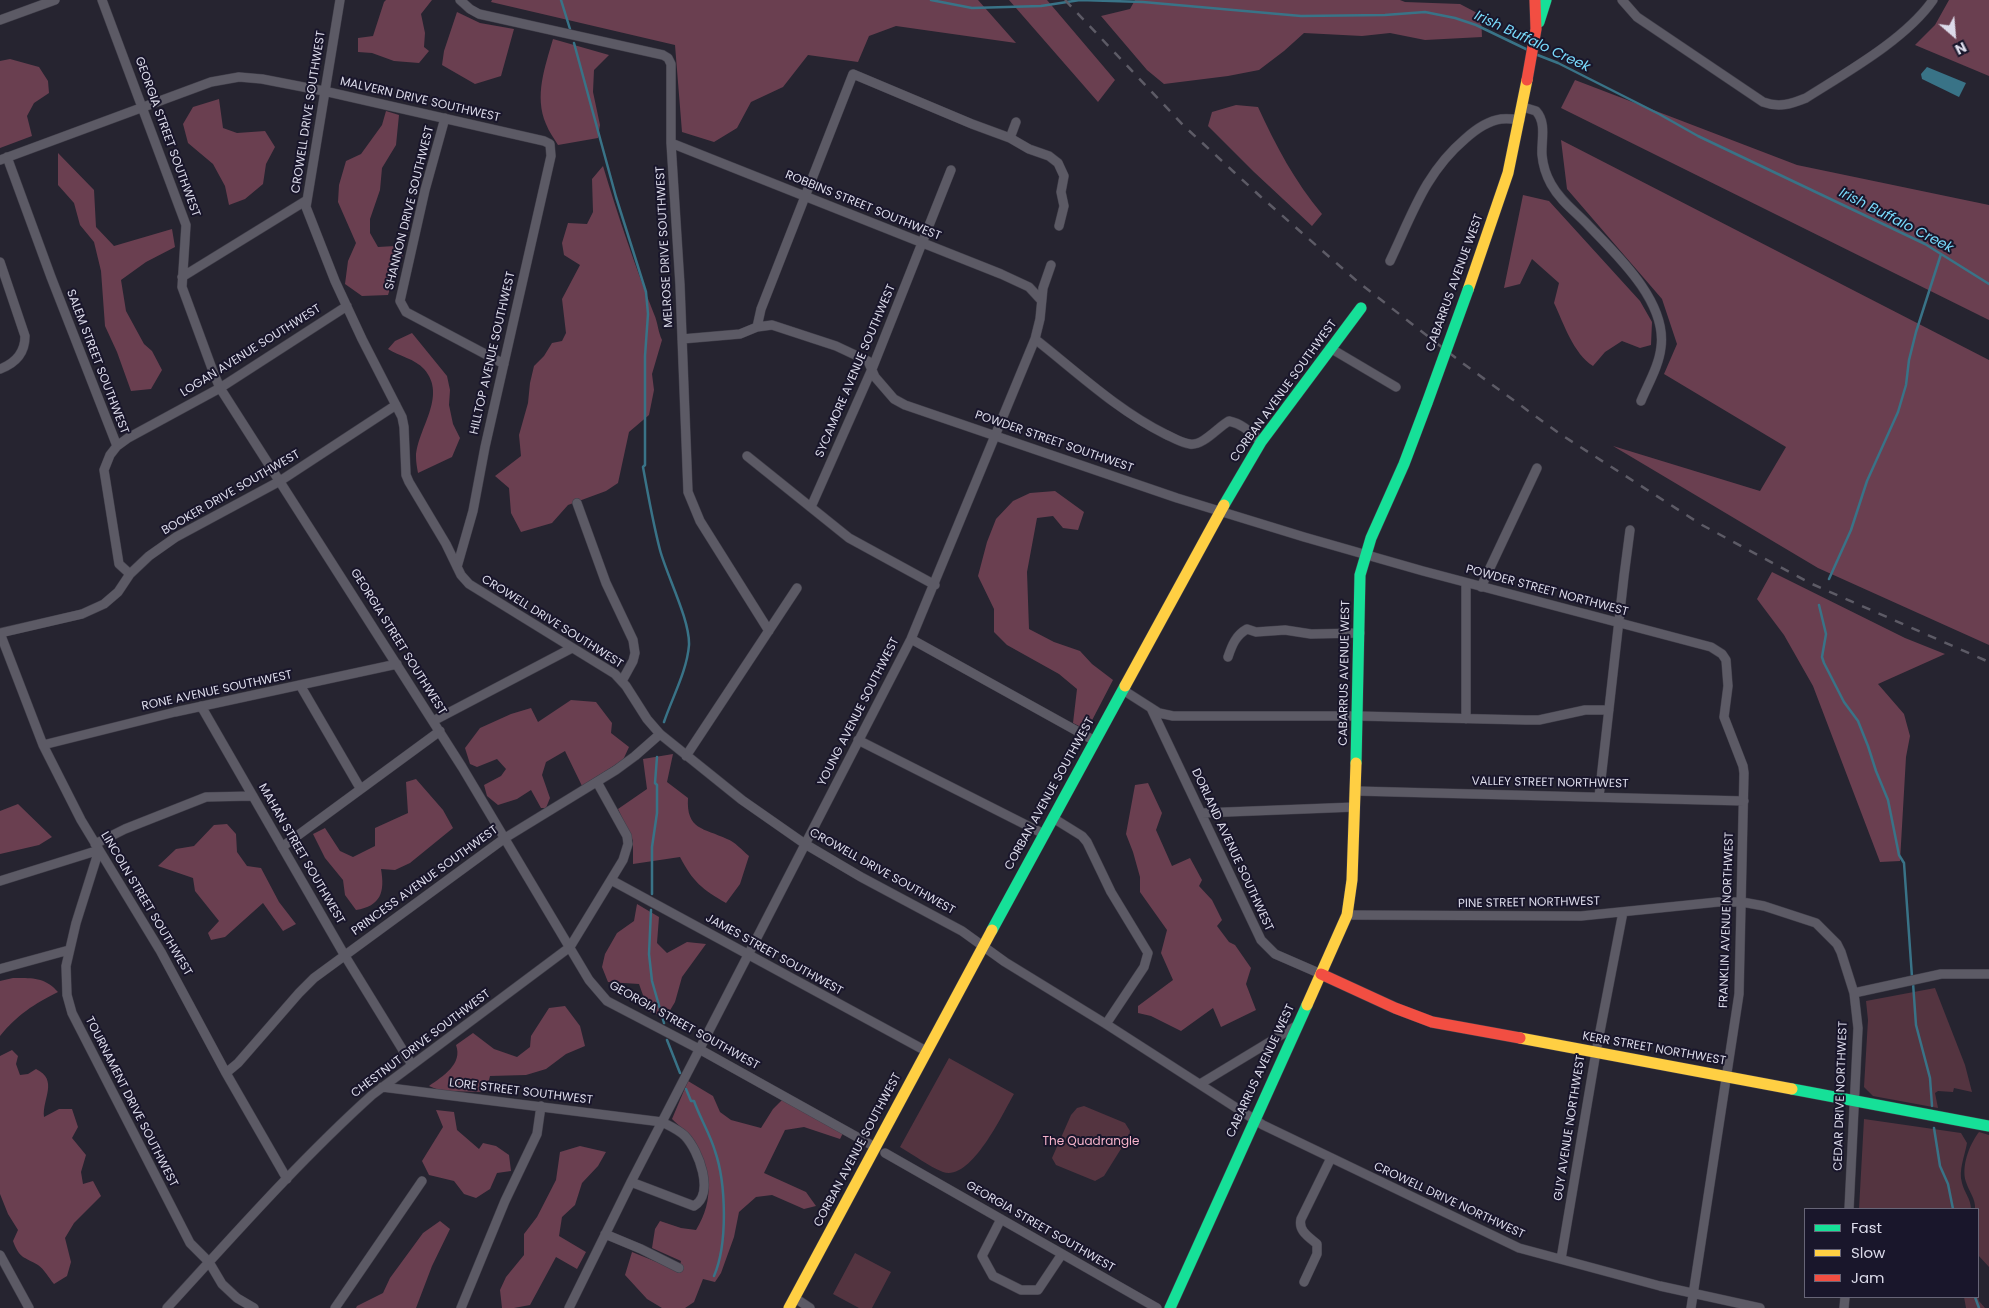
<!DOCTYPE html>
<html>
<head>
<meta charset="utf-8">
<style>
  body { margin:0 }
  #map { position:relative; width:1989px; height:1308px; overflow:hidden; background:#262430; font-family:Poppins,sans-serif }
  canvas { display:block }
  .legend { position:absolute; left:1804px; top:1208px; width:175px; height:90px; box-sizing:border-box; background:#19162b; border:1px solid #676577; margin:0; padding:6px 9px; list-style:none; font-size:15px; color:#dcdbea }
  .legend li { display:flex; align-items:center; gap:10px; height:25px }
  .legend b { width:25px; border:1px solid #676577 }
  .north { position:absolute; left:1929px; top:10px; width:50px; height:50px; -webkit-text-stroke:4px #19162b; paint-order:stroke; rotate:153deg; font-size:14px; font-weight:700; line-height:20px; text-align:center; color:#dcdbea }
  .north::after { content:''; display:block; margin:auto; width:18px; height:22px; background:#dcdbea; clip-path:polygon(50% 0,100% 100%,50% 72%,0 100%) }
</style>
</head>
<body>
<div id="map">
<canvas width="1989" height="1308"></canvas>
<ul class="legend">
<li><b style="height:6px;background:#16e098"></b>Fast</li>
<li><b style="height:6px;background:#ffcf43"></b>Slow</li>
<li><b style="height:6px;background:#f24e42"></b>Jam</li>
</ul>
<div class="north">N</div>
</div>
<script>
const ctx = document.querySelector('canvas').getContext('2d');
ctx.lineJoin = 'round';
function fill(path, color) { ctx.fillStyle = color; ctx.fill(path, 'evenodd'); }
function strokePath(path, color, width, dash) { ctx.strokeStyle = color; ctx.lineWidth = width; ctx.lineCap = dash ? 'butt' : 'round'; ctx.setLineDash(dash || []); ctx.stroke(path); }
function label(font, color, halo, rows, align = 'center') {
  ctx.font = font + ' Poppins,sans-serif'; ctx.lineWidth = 4; ctx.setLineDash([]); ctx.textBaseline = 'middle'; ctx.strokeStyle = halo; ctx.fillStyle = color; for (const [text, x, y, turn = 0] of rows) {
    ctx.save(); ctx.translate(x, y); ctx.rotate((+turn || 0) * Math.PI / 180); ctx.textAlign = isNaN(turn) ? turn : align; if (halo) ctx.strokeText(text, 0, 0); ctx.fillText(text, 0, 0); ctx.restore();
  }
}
const green = new Path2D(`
  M1935,988L1965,1065L1972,1092L1954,1088L1953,1092L1938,1091L1935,1093L1938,1108L1873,1096L1864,1087L1868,1020L1866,1001Z
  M949,1058L1014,1094C1003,1113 971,1182 943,1172C928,1166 914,1155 900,1147Z
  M1084,1106L1125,1123L1130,1131L1129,1136L1104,1176L1095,1181L1056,1165L1052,1158L1071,1115L1077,1108Z
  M1864,1119L1961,1133L1967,1143C1965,1155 1958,1171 1962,1183C1964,1192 1971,1199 1971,1209H1859Z
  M1979,1132L1989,1135V1267L1978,1255V1209H1975C1976,1199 1969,1192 1966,1182C1961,1167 1969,1145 1979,1132Z
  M855,1253L891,1272L872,1308H859L833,1294Z
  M1978,1296L1979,1301L1985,1308H1966L1964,1297Z`);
const forest = new Path2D(`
  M386,0H432L421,14L425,33L424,47L429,51L419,63L394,61L372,53L358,52V38L373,36L384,2Z
  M492,0H978L1016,43L896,26L869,36L858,62L808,55L783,87L751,102L737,128L714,142L682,132L675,45L491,2Z
  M1009,0H1047L1115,80L1098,102Z
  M1135,0H1400L1405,2L1460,4L1481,15L1482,37L1425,40L1390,33L1362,36L1304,33L1284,51L1259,70L1228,76L1164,84L1147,70L1101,16L1130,9Z
  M1949,0H1989V76L1915,45L1935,25Z
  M457,12L480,23L514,29L501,76L475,84L442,65L444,51Z
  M553,39L609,55L594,70L593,92L600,125L598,138L558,145C554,138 549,132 546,124C534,96 545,67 553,39Z
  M10,59L39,67L48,81L49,93L34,103L27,116L32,136L0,148V61Z
  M1575,80L1797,165L1989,205V320L1561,108Z
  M219,99L223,128L237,133L265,131L275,147L266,164L263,184L245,199L229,205L225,186L213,164L188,143L183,124L193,107Z
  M1236,105L1258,107C1276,146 1295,182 1322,214L1312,226L1254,172L1208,126L1212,112Z
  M386,111L399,115L396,145L382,168L380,190L370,219V233L378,247L395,246L403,256L398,264L388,295L362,296L345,284L348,261L356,243L338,202L339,185L346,161L361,154L382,125Z
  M1561,140L1989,360V645L1818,568L1613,446L1760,491L1786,447L1664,374L1677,344L1662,299L1567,189Z
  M58,153L94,190L96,227L114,246L172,229L175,247L146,262L121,280L126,311L144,344L152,351L162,370L151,389L131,391L117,352L105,326L101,271L94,242L80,225L74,203L58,185Z
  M603,166C618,216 635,266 654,314C658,323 658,332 662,340L652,374L654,390L649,415L629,432L618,483L606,491L568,505L552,523L521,532L511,513L509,488L495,476L521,456L519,435L528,403L530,383L534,366L544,356L552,343L562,341L566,333L562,299L580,265L564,255L562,243L568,223L587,224L593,212L592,179Z
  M1523,195L1549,201L1640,301L1652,322L1651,345L1640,348L1622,341L1605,352L1593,366C1573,353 1564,324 1554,303L1559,283L1532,259L1520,284L1504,288Z
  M412,333L447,376L450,390L449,405L453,424L460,438L452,457L418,473C417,468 416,462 416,457C417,429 448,396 424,369C415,359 399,356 388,349L395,341Z
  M1055,491L1084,512L1078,530L1063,528L1053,516L1037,518L1027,572L1029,629L1054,642L1080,651L1092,664L1113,680L1087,730L1073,723L1077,689L1059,674L1007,645L994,632V609L978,576L987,542L996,519L1013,501L1030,493Z
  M1772,572L1905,638L1945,654L1878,684L1904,714L1910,736L1906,757L1900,861L1880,862L1813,686L1784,635L1757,599Z
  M571,700L596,702L612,723L611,733L629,747L623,760L582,786L565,751L546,762L542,775L550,798L546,808H541L531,790L517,799L498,805L487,796L484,785L501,776L506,769L497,759L477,767L470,764L465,748L480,728L511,714L531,708L538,722Z
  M673,754L667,782L688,798C686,830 704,828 727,839C735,842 742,850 749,856L740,884L726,903C702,889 693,882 680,857L633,864V841L618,809L647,789L643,759Z
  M416,779L443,810L453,828L410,863L395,870L381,869C385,892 381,906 356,910L345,895L343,880L325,858L313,834L325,828L340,851L353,857L375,846V828L408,813L406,782Z
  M1148,783L1162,813L1156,830L1172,866L1190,858L1202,880L1199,886L1212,900L1222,920L1217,926L1229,942L1235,945L1251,968L1246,984L1256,1010L1221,1027L1213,1008L1181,1031L1151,1016L1138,1013V1006L1173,980L1161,953L1167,930L1140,892V877L1133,852L1126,834L1135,785Z
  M18,804L52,837L39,845L0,854V811Z
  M227,824L236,834L237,852L247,866L261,868L279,902L296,924L283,931L263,903L225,937L211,940L208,933L219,921L195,891L193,878L158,866L176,849L194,846L214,825Z
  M637,904L659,917L657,943L667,953L687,942L706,944L682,977L675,1002L666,1017L645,1010L644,998L639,984L608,982L602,967L605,954L617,933L634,921Z
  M13,978C32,978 45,977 58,992C34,1004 17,1015 0,1036V981Z
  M565,1006L580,1026L585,1046L566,1054L546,1069L526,1075L490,1076L486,1092L441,1091L429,1086C443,1076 463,1064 456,1045L473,1033L494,1049L517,1057L530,1047L531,1036L549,1008Z
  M12,1050L18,1056L16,1064L20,1075L28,1074L36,1069C59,1080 42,1099 44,1117L59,1109H72L78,1127L72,1138L86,1155L81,1172L83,1184L93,1181L101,1196L74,1223L65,1238L71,1262L67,1276L54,1284C49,1278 44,1269 38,1265C24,1257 19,1258 13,1241L18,1230L8,1214L0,1194V1056Z
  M688,1081L713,1096L720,1112L731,1120L761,1128L773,1109L783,1099L843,1133L840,1139L804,1127L785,1130L764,1173L806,1192L816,1206L804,1209L772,1195L756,1197L739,1212L734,1237L721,1273L715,1282L703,1279L694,1302L685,1308H662L647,1299L625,1275L632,1252L679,1271L681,1261L652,1248L655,1229L660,1221L681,1228L696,1230C715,1200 712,1167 691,1138C686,1131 678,1125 672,1119Z
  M436,1110L454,1112L457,1130L479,1149L483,1143L496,1146L509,1155L511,1171L497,1173L490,1189L476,1198L464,1194L454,1181L429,1175L422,1161L443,1127Z
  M580,1146L606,1152L598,1166L582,1183L575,1205L562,1217L559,1236L586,1252L577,1269L556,1257L530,1305L514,1308H502L500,1290L506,1277L524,1255V1234L537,1217L556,1180L560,1152Z
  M440,1221L450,1229L432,1266L416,1308H356L357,1306L383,1293L390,1278L423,1233Z`);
const water = new Path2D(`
  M1927,67L1966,83L1959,97L1922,79L1921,74Z`);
const stream = new Path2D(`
  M561,0L570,29
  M931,0L972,8L1041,6L1080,0L1143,2L1301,16L1385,15L1425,12L1455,18L1476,25L1528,50
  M574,43L616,197L646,292L648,314L645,356V465L643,467C648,495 653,523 660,550C667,576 690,620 689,645C687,671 672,698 664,722
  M1535,54L1558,63L1659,114L1698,136L1925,244L1989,284
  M1829,579L1851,530L1867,481L1898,412L1906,385L1909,360L1916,332L1941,254
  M1819,605L1826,634L1822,657L1824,663L1844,702L1858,721L1868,746L1876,771L1888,800L1899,855L1904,863L1912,977
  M652,894V847L657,813V785L655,783L657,757
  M651,910L649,954L652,981L664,1023
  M1913,983L1916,1025L1930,1078L1932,1106
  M667,1040L680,1073
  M686,1089L691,1101H694C700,1118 710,1134 715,1151C726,1183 728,1244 714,1276
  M1934,1128L1940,1166L1948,1184L1953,1209
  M1975,1297L1979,1308`);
const street = new Path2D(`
  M102,0L186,225L182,287L214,374L220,388L462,767L589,980L607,1001L699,1049L875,1147
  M340,0L306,207L335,281L362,339L402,417L404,427L406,475L409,482L446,544L461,575L469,584L615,674L626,686L647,719L660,734L742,800L805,844L861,877L962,931L1005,962L1106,1024L1263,1125L1519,1248L1660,1286L1760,1308
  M460,0L470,9L479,14L663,55L668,58L671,64V143L680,285L688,492L700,521L769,631
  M1622,0L1637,17L1763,102C1779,108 1791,104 1806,98C1847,72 1906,39 1933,0
  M0,20L55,0
  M1523,107L1536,111C1547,123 1541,141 1542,155C1543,166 1546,175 1551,184C1561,202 1576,212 1589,226C1618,256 1667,302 1661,347C1659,366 1648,384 1641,401
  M445,118L425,190L400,301L406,312L504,364
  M1010,138L1016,122
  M671,143L1001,274L1029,287L1041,300
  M7,157L51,277L117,446L110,455L104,470L119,564L130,574
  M0,160L211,82L239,77L262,79L324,91L544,141L550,144L551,156L485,447L473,511L457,567
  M1390,261C1412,215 1425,173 1465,139C1476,129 1487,121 1501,119C1508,118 1514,119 1520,120
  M0,262L25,336C25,353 16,363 0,369
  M182,277L307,200
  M757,327L761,309L853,74L972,124L1010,138L1029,149L1049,156L1058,163L1064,176L1061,192L1064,206L1059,226
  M682,339L740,334L757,327L772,325L836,346L868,361L875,377L894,399L905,405L1177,498L1304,537L1423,571L1711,647L1722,654L1726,660L1728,686L1724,717L1743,766L1744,773L1739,994L1691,1308
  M1035,339C1077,372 1117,410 1165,434C1172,437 1181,443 1190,444C1203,446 1218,427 1229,421C1243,424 1251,433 1261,442
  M1330,348L1396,387
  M117,446L128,438L220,388L347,306
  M747,456L849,538L935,585
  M577,503L606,583L633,640L635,653L633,661L622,681
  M811,507L872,369L951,170
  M1481,587L1537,468
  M0,633L43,745L81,820L161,952L226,1073L287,1179
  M0,633L82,614L104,604L118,592L130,574L149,556L176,537L280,481L396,405
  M911,639L1095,741
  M1228,657C1232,645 1236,635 1247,629L1256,632L1285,630L1311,634L1360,633
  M300,685L360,788
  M1123,690L1159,713L1173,716H1358L1526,720H1539L1585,710H1609
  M201,706L345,956L412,1065
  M1151,708L1261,940L1275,954L1321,974
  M1466,719V583
  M433,721L572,648
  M858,740L1044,834
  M43,745L175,712L397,664
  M686,756L797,588
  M1356,791L1744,801
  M1599,797L1624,576L1630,530
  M1202,813L1355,807
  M1053,818L1082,836L1087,842L1111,892L1148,953L1144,967L1106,1024
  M95,844L125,829L206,797L253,796
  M282,847L440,731
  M99,850L76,923L66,966L67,995L72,1013L190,1243L209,1262L222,1284L237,1298L254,1308
  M611,880L926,1051
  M0,881L99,850
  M1347,915L1581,916L1718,902H1742L1764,906L1816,923L1837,944L1841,952L1854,993L1858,1028L1849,1209
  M0,969L69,950
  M1854,993L1941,974H1989
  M226,1073L238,1063L299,993L314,978L505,838L616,770L635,756L660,734
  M1200,1084L1296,1026
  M382,1087L662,1122C670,1126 679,1130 685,1136C699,1151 715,1194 694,1206L631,1182
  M885,1153L1157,1308
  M1001,1219L982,1256L993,1276L1021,1290H1038L1062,1254
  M605,1234L641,1249L679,1268
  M0,1255L29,1308
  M1561,1259L1596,1052L1623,912
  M1304,1282L1317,1254V1244C1309,1237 1298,1231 1301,1219L1331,1158
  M795,1298L810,1308
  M167,1308C233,1236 299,1161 372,1095L570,947L623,860L628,844L627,836L597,782
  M335,1308L422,1181
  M461,1308L505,1201L537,1134L541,1106
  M569,1308L631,1182L911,639L1035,339L1040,319L1043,288L1051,265
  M1844,1308L1845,1297`);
const fast = new Path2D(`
  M1539,22L1546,0
  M1224,505L1261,442L1361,308
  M1356,763L1360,575L1371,538L1404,464L1427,403
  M992,930L1125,686
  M1792,1089L1989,1126
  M1170,1308L1307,1005`);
const slow = new Path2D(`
  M1468,290L1508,173L1527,80
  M1125,686L1224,505
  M1307,1005L1347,915L1352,880L1356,763
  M1520,1038L1792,1089
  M789,1308L992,930`);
const jam = new Path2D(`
  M1527,80L1536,29L1535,0
  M1321,974L1395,1008L1432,1022L1520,1038`);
const rail = new Path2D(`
  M1065,0L1184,126L1261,197L1358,282L1461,362L1560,434L1702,525L1812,584L1989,662`);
const fastBridge = new Path2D(`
  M1427,403L1468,290`);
const streetNames = [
  ["MALVERN DRIVE SOUTHWEST",420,100,13],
  ["CROWELL DRIVE SOUTHWEST",309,112,-81],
  ["GEORGIA STREET SOUTHWEST",167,137,70],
  ["ROBBINS STREET SOUTHWEST",863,206,22],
  ["SHANNON DRIVE SOUTHWEST",410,208,-76],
  ["MELROSE DRIVE SOUTHWEST",665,247,-93],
  ["CABARRUS AVENUE WEST",1455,283,-70],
  ["LOGAN AVENUE SOUTHWEST",251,351,-32],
  ["HILLTOP AVENUE SOUTHWEST",493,353,-77],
  ["SALEM STREET SOUTHWEST",97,362,69],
  ["SYCAMORE AVENUE SOUTHWEST",856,371,-67],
  ["CORBAN AVENUE SOUTHWEST",1284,391,-54],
  ["POWDER STREET SOUTHWEST",1054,442,19],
  ["BOOKER DRIVE SOUTHWEST",231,493,-30],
  ["POWDER STREET NORTHWEST",1547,591,15],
  ["CROWELL DRIVE SOUTHWEST",552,622,32],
  ["GEORGIA STREET SOUTHWEST",398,642,58],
  ["CABARRUS AVENUE WEST",1345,673,-89],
  ["RONE AVENUE SOUTHWEST",217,691,-12],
  ["YOUNG AVENUE SOUTHWEST",859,712,-63],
  ["VALLEY STREET NORTHWEST",1550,783,1],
  ["CORBAN AVENUE SOUTHWEST",1050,794,-61],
  ["DORLAND AVENUE SOUTHWEST",1232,850,65],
  ["MAHAN STREET SOUTHWEST",301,854,60],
  ["CROWELL DRIVE SOUTHWEST",882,872,29],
  ["PRINCESS AVENUE SOUTHWEST",425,881,-36],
  ["PINE STREET NORTHWEST",1529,903,-1],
  ["LINCOLN STREET SOUTHWEST",146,904,59],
  ["FRANKLIN AVENUE NORTHWEST",1727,920,-88],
  ["JAMES STREET SOUTHWEST",774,955,29],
  ["GEORGIA STREET SOUTHWEST",684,1026,29],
  ["CHESTNUT DRIVE SOUTHWEST",421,1044,-37],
  ["KERR STREET NORTHWEST",1654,1049,10],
  ["CABARRUS AVENUE WEST",1261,1071,-65],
  ["LORE STREET SOUTHWEST",521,1092,7],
  ["CEDAR DRIVE NORTHWEST",1841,1096,-88],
  ["TOURNAMENT DRIVE SOUTHWEST",131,1102,63],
  ["GUY AVENUE NORTHWEST",1570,1128,-81],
  ["CORBAN AVENUE SOUTHWEST",858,1150,-62],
  ["CROWELL DRIVE NORTHWEST",1449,1201,25],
  ["GEORGIA STREET SOUTHWEST",1040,1227,30]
];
const parkNames = [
  ["The Quadrangle",1091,1142]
];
const waterNames = [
  ["Irish Buffalo Creek",1532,42,25],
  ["Irish Buffalo Creek",1896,221,27]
];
fill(green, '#543440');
fill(forest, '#6a3f50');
fill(water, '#397387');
strokePath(stream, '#397387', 2.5);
strokePath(street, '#413f4a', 10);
strokePath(fast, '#413f4a', 12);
strokePath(slow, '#413f4a', 12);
strokePath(jam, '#413f4a', 12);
strokePath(street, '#5c5a65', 9);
strokePath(fast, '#16e098', 11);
strokePath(slow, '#ffcf43', 11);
strokePath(jam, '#f24e42', 11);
strokePath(rail, '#5d5b66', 2.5, [9, 9]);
strokePath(fastBridge, '#413f4a', 12, []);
strokePath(fastBridge, '#16e098', 11);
label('12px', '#dcdbea', '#19162b', streetNames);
label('12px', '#f6b3ca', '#19162b', parkNames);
label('italic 14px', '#79dbfc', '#19162b', waterNames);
</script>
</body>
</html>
